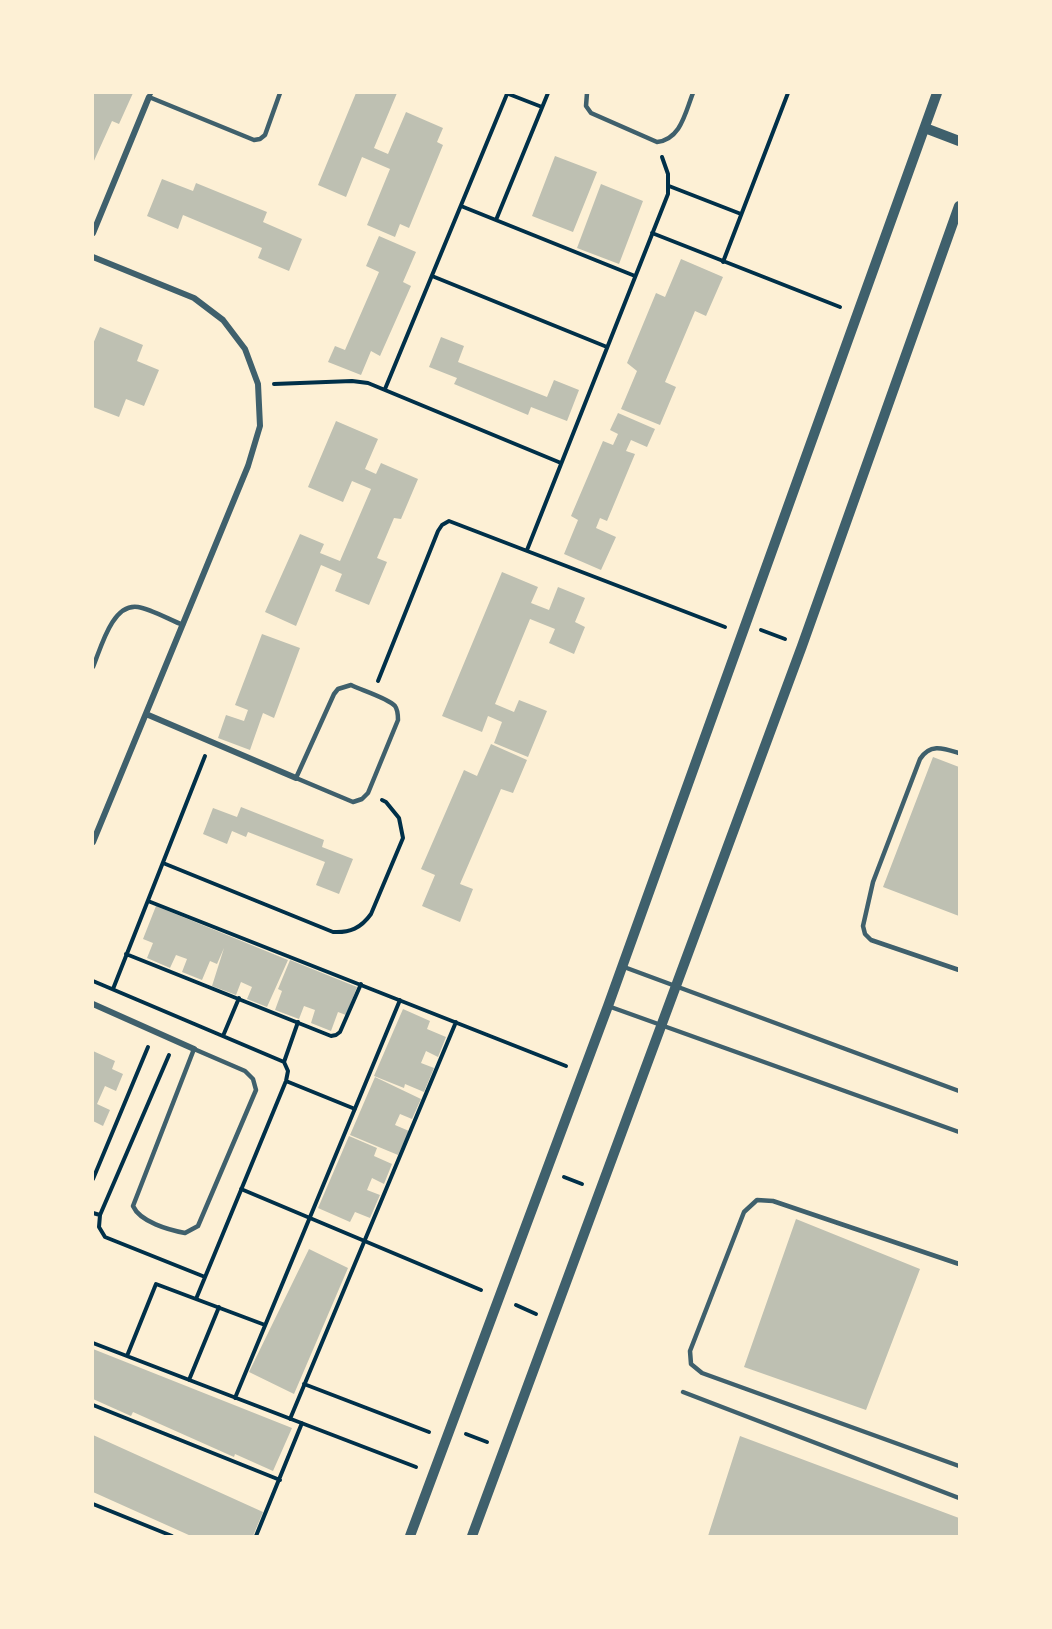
<!DOCTYPE html>
<html>
<head>
<meta charset="utf-8">
<style>
  body { margin:0 }
  #map { position:relative; width:1052px; height:1629px; overflow:hidden; background:#fdf0d5; font-family:Inter,sans-serif }
  canvas { display:block }
  .frame { position:absolute; inset:0; border:94px solid #fdf0d5; pointer-events:none }
</style>
</head>
<body>
<div id="map">
<canvas width="1052" height="1629"></canvas>
<div class="frame"></div>
</div>
<script>
const ctx = document.querySelector('canvas').getContext('2d');
ctx.lineJoin = 'round';
function fill(path, color) { ctx.fillStyle = color; ctx.fill(path, 'evenodd'); }
function strokePath(path, color, width, dash) { ctx.strokeStyle = color; ctx.lineWidth = width; ctx.lineCap = dash ? 'butt' : 'round'; ctx.setLineDash(dash || []); ctx.stroke(path); }
const building = new Path2D(`
  M93,93H133L119,124L112,121L93,163Z
  M356,93H397L374,148L388,154L406,112L443,128L437,142L443,145L409,228L400,224L395,237L367,225L390,169L362,157L346,197L318,185Z
  M555,156L597,172L573,232L532,216Z
  M162,179L193,191L196,183L267,212L263,222L302,239L289,271L258,258L262,248L183,215L178,229L147,216Z
  M601,184L643,201L619,264L577,248Z
  M379,236L416,252L403,282L411,286L380,356L371,351L361,375L328,362L335,346L345,350L379,272L366,266Z
  M681,259L723,277L706,316L695,311L665,382L676,387L660,425L621,409L637,371L627,363L656,293L665,297Z
  M100,327L143,345L137,361L159,370L144,406L126,399L119,417L93,407V344Z
  M441,337L464,346L458,362L547,397L554,380L579,390L567,421L531,407L528,415L454,384L457,378L429,367Z
  M618,413L655,429L647,447L631,440L626,451L635,454L607,521L600,518L596,528L616,537L601,570L564,554L578,520L571,516L603,441L613,445L618,434L610,430Z
  M336,421L378,439L365,469L376,474L381,463L418,479L401,519L394,518L377,558L387,562L369,605L335,591L342,574L321,565L296,626L265,612L300,534L324,544L320,553L340,561L371,489L352,481L343,502L308,487Z
  M502,572L538,587L531,603L549,610L558,587L585,598L575,622L585,627L574,654L549,643L555,629L530,619L495,704L514,712L519,700L547,711L528,757L494,743L502,722L488,716L482,732L442,716Z
  M262,634L300,648L274,718L263,713L250,750L218,738L226,715L244,721L248,710L235,705Z
  M491,744L527,760L513,793L501,789L460,884L473,889L460,922L422,906L435,875L421,869L464,770L477,776Z
  M933,757L959,767V916L883,887Z
  M241,807L324,840L322,847L353,859L339,894L316,885L325,862L248,832L246,837L232,831L227,844L203,834L213,808L237,817Z
  M156,906L288,960L267,1007L247,999L252,987L241,982L236,995L212,986L224,948L217,964L210,961L202,980L182,972L187,959L176,955L170,968L147,958L153,943L143,939Z
  M290,960L357,987L346,1015L338,1012L331,1031L311,1023L315,1010L304,1006L299,1019L275,1010L282,991L278,989Z
  M403,1009L430,1021L427,1029L446,1037L438,1057L426,1051L421,1063L434,1068L424,1092L405,1084L404,1088L374,1076Z
  M93,1051L115,1061L112,1069L123,1074L116,1091L105,1086L97,1104L110,1110L103,1126L93,1121Z
  M375,1077L421,1099L412,1119L400,1114L395,1125L409,1131L398,1155L350,1135Z
  M349,1136L377,1148L374,1156L392,1164L384,1184L372,1178L367,1190L380,1195L370,1218L355,1212L350,1222L318,1208Z
  M796,1219L920,1269L866,1410L744,1367Z
  M309,1249L348,1268L294,1394L249,1372Z
  M93,1349L292,1428L273,1471L235,1454L234,1457L133,1412L131,1416L93,1399Z
  M93,1435L263,1512L253,1536H191L93,1492Z
  M740,1436L959,1518V1536H708Z`);
const path = new Path2D(`
  M506,93L542,107
  M669,186L741,214
  M461,206L635,276
  M496,220L548,93
  M652,233L840,307
  M723,262L788,93
  M432,276L607,347
  M274,384L352,381L368,383L561,463
  M385,389L507,94
  M527,550L668,194V174L662,157
  M761,630L785,639
  M378,681L438,531L442,525L449,521L725,627
  M163,863L333,932C350,933 361,928 371,914L403,838L399,818L386,802L382,800
  M148,901L566,1066
  M126,954L331,1036L336,1035L340,1032L361,984
  M93,981L284,1062L288,1071L286,1081L196,1299
  M113,989L205,756
  M223,1036L239,998
  M169,1055L100,1215L99,1227L105,1237L205,1277
  M284,1062L298,1022
  M286,1081L355,1109
  M564,1177L582,1184
  M93,1179L148,1047
  M241,1189L481,1290
  M93,1213L100,1215
  M516,1305L536,1314
  M93,1343L416,1467
  M127,1356L156,1284L265,1325
  M189,1380L219,1307
  M304,1384L429,1432
  M235,1398L400,1000
  M93,1405L280,1480
  M290,1419L456,1022
  M466,1434L487,1442
  M93,1504L172,1536
  M256,1536L302,1423`);
const service = new Path2D(`
  M151,93L149,97L254,140L260,139L265,135L280,93
  M587,93L586,106L591,113L657,142C681,139 685,113 693,93
  M93,667C101,648 112,603 138,607C151,609 170,620 183,625
  M351,685C361,690 388,698 395,706C398,710 398,715 398,720L368,793L362,799L353,802L296,778L334,694L338,689Z
  M959,753C943,748 930,743 920,759L873,882L863,926L865,934L871,940L959,970
  M624,967L959,1091
  M608,1006L959,1132
  M194,1049L245,1071L253,1079L256,1090L198,1226L185,1233C169,1230 140,1222 133,1206Z
  M959,1264L773,1201L757,1200L744,1212L690,1351L691,1364L702,1373L959,1466
  M683,1392L959,1498`);
const minor = new Path2D(`
  M93,233L149,97
  M93,257L194,298L223,320L245,349L258,384L260,426L248,466L93,842
  M146,714L296,778
  M93,1004L194,1049`);
const tertiary = new Path2D(`
  M925,128L959,141
  M410,1536L608,1006L937,93
  M472,1536L802,646L959,206`);
fill(building, '#bec0b2');
strokePath(path, '#003049', 4);
strokePath(service, '#3f606c', 4.5);
strokePath(minor, '#3f606c', 6);
strokePath(tertiary, '#3f606c', 10);
</script>
</body>
</html>
